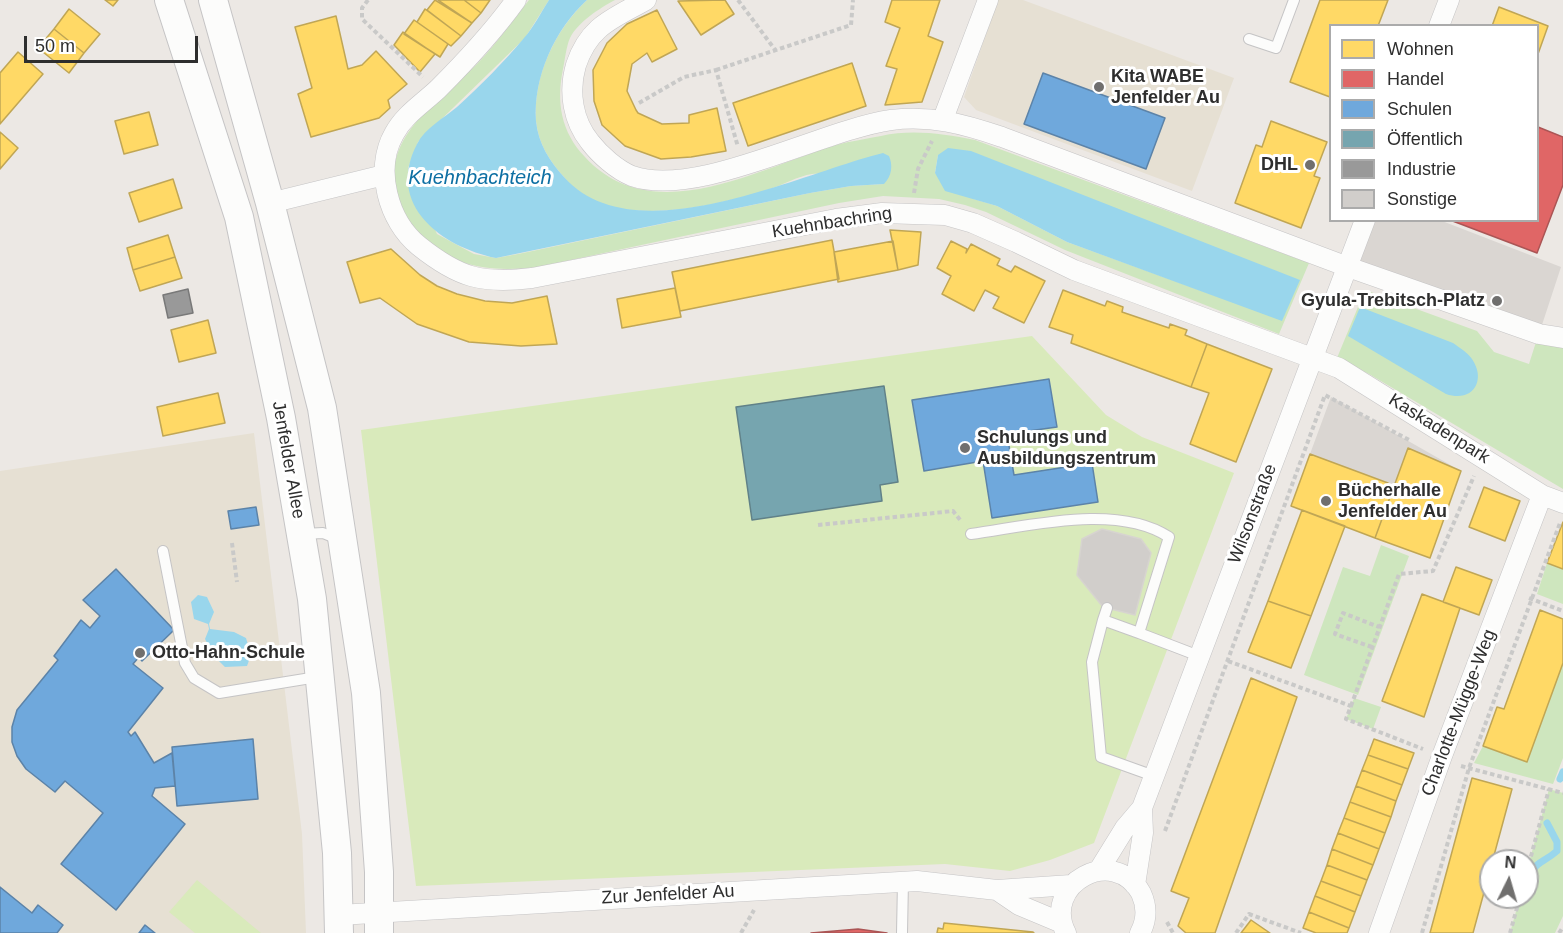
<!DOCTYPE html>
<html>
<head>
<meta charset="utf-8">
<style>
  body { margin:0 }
  #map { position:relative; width:1563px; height:933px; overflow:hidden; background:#ece8e4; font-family:Arial,sans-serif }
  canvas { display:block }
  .legend { position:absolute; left:1329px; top:24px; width:210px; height:198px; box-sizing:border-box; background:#fff; border:2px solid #ababab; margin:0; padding:8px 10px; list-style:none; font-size:18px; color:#2e2e2e }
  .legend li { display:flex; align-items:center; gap:12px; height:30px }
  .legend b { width:30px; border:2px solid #ababab }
  .north { position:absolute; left:1479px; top:849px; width:60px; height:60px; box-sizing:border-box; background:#fff; border:2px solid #ababab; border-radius:50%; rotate:5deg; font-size:16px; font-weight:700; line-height:24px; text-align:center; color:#2e2e2e }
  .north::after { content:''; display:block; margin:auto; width:21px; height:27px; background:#706f6e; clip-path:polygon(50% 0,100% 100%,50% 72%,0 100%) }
  .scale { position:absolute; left:24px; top:36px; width:174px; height:27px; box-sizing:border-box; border:3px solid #2e2e2e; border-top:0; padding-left:8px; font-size:18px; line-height:21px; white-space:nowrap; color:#2e2e2e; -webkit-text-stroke:4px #fff; paint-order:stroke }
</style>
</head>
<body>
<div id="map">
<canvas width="1563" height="933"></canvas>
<ul class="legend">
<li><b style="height:16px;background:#ffd966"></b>Wohnen</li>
<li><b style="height:16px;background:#e06666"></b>Handel</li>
<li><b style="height:16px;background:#6fa8dc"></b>Schulen</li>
<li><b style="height:16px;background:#76a5af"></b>Öffentlich</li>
<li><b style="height:16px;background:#999"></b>Industrie</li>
<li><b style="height:16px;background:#d1cecb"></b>Sonstige</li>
</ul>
<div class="north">N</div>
<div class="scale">50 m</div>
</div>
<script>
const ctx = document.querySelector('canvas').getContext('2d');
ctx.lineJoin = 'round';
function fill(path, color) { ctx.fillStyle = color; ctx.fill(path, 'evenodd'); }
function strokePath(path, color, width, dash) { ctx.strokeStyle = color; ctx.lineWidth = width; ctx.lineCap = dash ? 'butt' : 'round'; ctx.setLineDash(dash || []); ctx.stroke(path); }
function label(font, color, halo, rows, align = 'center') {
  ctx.font = font + ' Arial,sans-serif'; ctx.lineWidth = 6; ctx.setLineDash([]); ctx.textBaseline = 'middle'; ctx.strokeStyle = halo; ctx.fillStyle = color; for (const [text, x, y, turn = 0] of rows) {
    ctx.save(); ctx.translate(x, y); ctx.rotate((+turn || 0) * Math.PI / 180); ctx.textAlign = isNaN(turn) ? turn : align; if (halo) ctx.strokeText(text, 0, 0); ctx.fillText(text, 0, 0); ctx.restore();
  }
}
const education = new Path2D(`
  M998,0H1023L1234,78L1192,191L976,110L964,97Z
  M254,433L302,834L306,933H0V471Z`);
const green = new Path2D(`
  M529,0H549L525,38L418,142L408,168L437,234L474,254L496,258L518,254L810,193L851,186L884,184C866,181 829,172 812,174C798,176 783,185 770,189C721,205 640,223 591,200C581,196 571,186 564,177C550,162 538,143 536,121C533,76 555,30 587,0H615C600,8 578,22 570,38C566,47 565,60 563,69C556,102 561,132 585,157C653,231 759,168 836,145C851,141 866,139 881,136C913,129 943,134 975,140L1309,263L1279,334L1065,250L986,212L965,205L939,199L883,196L839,203L538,267C494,272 453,269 420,235C410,224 404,213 399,200C376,140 439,101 477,64C496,44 512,22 529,0ZM938,155L1299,280L1282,320L1067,242L997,206L974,199L935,173Z
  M1365,290L1391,299L1393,294L1402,297L1400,303L1477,331L1494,352L1529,364L1536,342L1563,348V489L1369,374L1337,358Z
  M1381,545L1409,556L1358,695L1304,675L1343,567L1370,576Z
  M1547,563L1563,569V604L1537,594Z
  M1563,663V758L1553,784L1474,763L1483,746L1527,762Z
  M1354,698L1381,707L1373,729L1346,719Z
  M1549,789L1563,793V916L1555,933H1510L1520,897H1527V870Z`);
const pitch = new Path2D(`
  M1032,336L1106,415L1142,437L1234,473L1094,843L1050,860L1010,871L945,864L416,886L361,430Z
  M197,880L261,933H195L169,912Z`);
const plaza = new Path2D(`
  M1365,220L1442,221L1561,267L1539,334L1348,267Z
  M1331,397L1461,471L1408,448L1394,486L1310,454Z`);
const water = new Path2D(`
  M549,0H587C555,29 533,77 536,121C538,143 550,162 564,177C634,256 798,174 883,153L889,156C893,165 892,176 884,184L851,186L810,193L496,258C442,247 385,205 417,144C425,128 444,118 457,107C480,86 504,62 524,38C534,27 541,12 549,0Z
  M948,148L971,151L1300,280L1282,321L1067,242L997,206L945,191L935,173L938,155Z
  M1360,307L1453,343C1460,348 1467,352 1472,359C1487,381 1472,403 1446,394L1348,336Z
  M198,595L207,597L214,612L209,624L210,629L234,632L246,638L251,655L247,666L225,667L214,656L205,639L209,629L208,624L194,619L191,602Z`);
const homes = new Path2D(`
  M105,0H118L113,6Z
  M435,0L472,23L461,36L427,10Z
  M438,0H464L481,13L472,23Z
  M464,0H490L481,13Z
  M725,0L734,14L701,35L678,1Z
  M892,0H940L928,36L943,42L922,102L885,105L897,69L886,66L900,28L885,22Z
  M1320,0H1388L1378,26H1330V97L1290,82Z
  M1499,7L1548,26L1538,54V26H1492Z
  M69,9L100,34L84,53L54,29Z
  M425,9L461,36L451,46L417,22Z
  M657,10L677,49L652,62L647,53L632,64L627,91L636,110L638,113L662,124L689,123V115L717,108L726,151L691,157L661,159L625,146L602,125L594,101L593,70L607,43L627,24Z
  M336,16L348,69L362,65L376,51L407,84L388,100L390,108L379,118L311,137L298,94L312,88L295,27Z
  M414,20L448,44L440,57L404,34Z
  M54,29L84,53L69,73L38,48Z
  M403,32L435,54L420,72L394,45Z
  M18,52L43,74L0,124V73Z
  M852,63L866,106L748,146L733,103Z
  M149,112L158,145L124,154L115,121Z
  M1271,121L1327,142L1314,176L1320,178L1301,228L1235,203L1256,145L1262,147Z
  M0,132L18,148L0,169Z
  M173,179L182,208L139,222L129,193Z
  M890,230L921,232L918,265L898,270Z
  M168,235L175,257L133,270L127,248Z
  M832,240L839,279L680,311L672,272Z
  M893,241L898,270L838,282L834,252Z
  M951,241L967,249L966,253L971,244L1000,259L997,265L1011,272L1015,266L1045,281L1024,323L993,308L999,297L985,290L974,311L942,294L951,276L937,268Z
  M391,249L420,275L437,286L457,294L485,301L512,303L547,296L557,344L521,346L469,342L417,324L380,298L360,303L347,262Z
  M175,257L182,278L140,291L133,270Z
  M675,288L681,317L622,328L617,299Z
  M1063,290L1105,306L1107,301L1123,307L1122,312L1169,328L1170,324L1187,330L1185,335L1207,344L1191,387L1071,343L1073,335L1049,327Z
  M208,320L216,353L179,362L171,330Z
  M1207,344L1272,369L1236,462L1190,444L1209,393L1191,387Z
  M218,393L225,423L163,436L157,407Z
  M1408,448L1461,471L1430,558L1375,538Z
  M1310,454L1388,483L1385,489L1392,492L1375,538L1291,506Z
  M1484,487L1520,501L1505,541L1469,527Z
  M1302,510L1345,526L1311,616L1268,601Z
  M1563,522V569L1547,563Z
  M1456,567L1492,580L1479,615L1443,602Z
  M1422,594L1460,608L1424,717L1382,701Z
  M1268,601L1311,616L1291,668L1248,652Z
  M1540,610L1563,619V663L1527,762L1483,746L1497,707L1504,709Z
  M1251,678L1297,697L1215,933H1186L1178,926L1189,898L1171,891Z
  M1374,739L1414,753L1408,769L1368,755Z
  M1368,755L1408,769L1402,785L1362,770Z
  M1362,770L1402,785L1396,801L1356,786Z
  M1472,778L1512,789L1473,933H1430Z
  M1356,786L1396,801L1391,817L1350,802Z
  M1350,802L1391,817L1385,833L1344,818Z
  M1344,818L1385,833L1379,849L1338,833Z
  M1338,833L1379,849L1373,865L1332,849Z
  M1332,849L1373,865L1367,880L1327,865Z
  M1327,865L1367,880L1361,896L1321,881Z
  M1321,881L1361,896L1355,912L1315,896Z
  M1315,896L1355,912L1349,928L1309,912Z
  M1309,912L1349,928L1347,933H1316L1303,928Z
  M1251,920L1270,933H1241Z
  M944,923L1033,932L1034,933H937L938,928L943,929Z`);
const shops = new Path2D(`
  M1538,127L1563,137V185L1537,253L1450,220H1538Z
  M858,929L887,933H811Z`);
const schools = new Path2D(`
  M1043,73L1165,118L1146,169L1024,124Z
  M1049,379L1057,427L1007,434L1014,475L1092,463L1098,502L992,518L983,461L924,471L912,400Z
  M256,507L259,525L231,529L228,511Z
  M116,569L174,630L142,661L139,657L133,664L163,688L128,732L131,736L135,732L154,763L172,753L175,786L155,788L152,796L185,824L116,910L61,864L103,813L65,781L55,792L26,769L17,756L12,742V727L17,710L58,660L54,656L81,620L90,628L100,616L83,600Z
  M253,739L258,799L177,806L172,747Z
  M0,887L32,913L38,905L63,925L57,933H0Z
  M145,925L155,933H139Z`);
const public = new Path2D(`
  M884,386L898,482L880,485L882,501L752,520L736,407Z`);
const industry = new Path2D(`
  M188,289L193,313L168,318L163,295Z`);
const stream = new Path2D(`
  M1560,779L1563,772
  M1529,888C1531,860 1540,866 1557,851V842L1547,823`);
const building = new Path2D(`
  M1102,529L1141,539L1151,553L1135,615L1103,607L1077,575L1082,539Z`);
const path = new Path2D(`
  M368,0L362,8V19L423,77
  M738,0L776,51
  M716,70L851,25L853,0
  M639,103L684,77L716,70L738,147
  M914,193L918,169L932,141
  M818,525L953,511L961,521
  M232,543L237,582
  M1529,598L1563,611
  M1372,647L1335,634L1343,613L1379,627
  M1228,661L1351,706L1346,719L1423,749
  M1351,706L1399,574L1433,571L1474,476
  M1461,766L1563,793
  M1165,831L1325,395L1411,441
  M1527,871L1549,789
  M1167,922L1173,933
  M741,933L754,910
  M1236,933L1249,914L1301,933
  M1422,933L1469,768L1560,523
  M1510,933L1520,897
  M1559,933L1563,927`);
const service = new Path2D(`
  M1249,39L1276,48L1294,0
  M303,534L323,533L340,540
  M971,534C1030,526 1117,503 1169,537L1139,633L1199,656
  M163,551L185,663L194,678L219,693L317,677
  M1107,608L1103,620L1139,633
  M1103,620L1092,662L1101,757L1154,776
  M902,933L903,881`);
const minor = new Path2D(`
  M516,0C493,32 466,61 438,89C422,104 404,115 394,134C374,169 388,221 419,246C459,278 482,284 532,278L836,219L882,213L945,215L973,223L1016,242L1074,270L1339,368L1542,495L1563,503
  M646,0C612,19 589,26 576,65C568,92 573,121 590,142C600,155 617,170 632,176C697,199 821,130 891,120C931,115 964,124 1002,137L1348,267L1539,334L1563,338
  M1439,26L1449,0
  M943,119L988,0
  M270,203L384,175
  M1099,870L1125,828L1142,808L1365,220
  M1135,885L1143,833L1142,808
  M997,890L1019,905L1062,923
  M339,915L917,881L997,890L1071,885
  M1066,933C1041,884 1114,844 1141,893C1147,906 1147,920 1140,933
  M1379,933L1442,756L1542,495`);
const secondary = new Path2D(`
  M169,0L239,217L281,418L312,599L337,853L339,933
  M213,0L270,203L322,408L366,693L379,872V933`);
const markers = [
  [1099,87,6,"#706f6e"],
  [1310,165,6,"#706f6e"],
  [1497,301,6,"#706f6e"],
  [965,448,6,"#706f6e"],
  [1326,501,6,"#706f6e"],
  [140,653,6,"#706f6e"]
];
const poiNames = [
  ["Kita WABE",1111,77],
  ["Jenfelder Au",1111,98],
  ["DHL",1298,165,"right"],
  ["Gyula-Trebitsch-Platz",1485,301,"right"],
  ["Schulungs und",977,438],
  ["Ausbildungszentrum",977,459],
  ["Bücherhalle",1338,491],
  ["Jenfelder Au",1338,512],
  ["Otto-Hahn-Schule",152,653]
];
const streetNames = [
  ["Kuehnbachring",832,223,-9],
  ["Kaskadenpark",1439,429,32],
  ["Jenfelder Allee",288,460,80],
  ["Wilsonstraße",1253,514,-69],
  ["Charlotte-Mügge-Weg",1459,713,-69],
  ["Zur Jenfelder Au",668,895,-3]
];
const waterNames = [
  ["Kuehnbachteich",480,178]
];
fill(education, '#e6e0d3');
fill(green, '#cee6be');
fill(pitch, '#d9eabb');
fill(plaza, '#dad6d2');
fill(water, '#99d6ec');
fill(homes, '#ffd966');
strokePath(homes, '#c0a655', 1.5);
fill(shops, '#e06666');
strokePath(shops, '#ab5555', 1.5);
fill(schools, '#6fa8dc');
strokePath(schools, '#5c83a8', 1.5);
fill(public, '#76a5af');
strokePath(public, '#608188', 1.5);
fill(industry, '#999');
strokePath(industry, '#797979', 1.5);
strokePath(stream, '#99d6ec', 7);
fill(building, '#d1cecb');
strokePath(building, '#d7d4d0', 1.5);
strokePath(service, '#c5c4c5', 12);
strokePath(minor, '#c5c4c5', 21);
strokePath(secondary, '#c5c4c5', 30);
strokePath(path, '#c9c9c8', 4, [4.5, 3]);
strokePath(service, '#fcfcfb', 10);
strokePath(minor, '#fcfcfb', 20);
strokePath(secondary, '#fcfcfb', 28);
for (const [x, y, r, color] of markers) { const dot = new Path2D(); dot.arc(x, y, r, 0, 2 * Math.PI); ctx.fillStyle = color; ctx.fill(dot); strokePath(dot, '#fff', 2); }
label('bold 18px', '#2e2e2e', '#fff', poiNames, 'left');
label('18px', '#2e2e2e', '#fff', streetNames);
label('italic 20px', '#0d6fa3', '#fff', waterNames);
</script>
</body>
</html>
